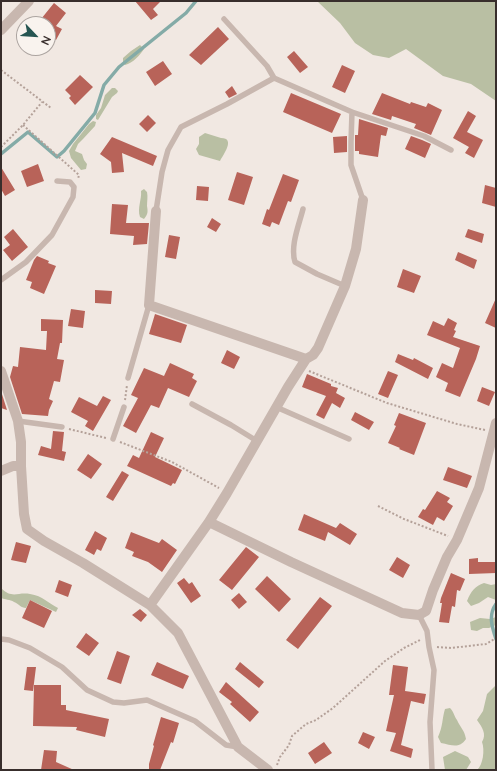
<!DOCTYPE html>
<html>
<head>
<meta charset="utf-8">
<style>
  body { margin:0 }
  #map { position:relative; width:497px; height:771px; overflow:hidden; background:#f1e8e2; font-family:Lato,sans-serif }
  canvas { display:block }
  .frame { position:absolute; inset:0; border:2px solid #382e2c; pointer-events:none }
  .north { position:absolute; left:16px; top:16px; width:40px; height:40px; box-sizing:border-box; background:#f9f3ee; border:1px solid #aca4a0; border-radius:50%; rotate:115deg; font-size:11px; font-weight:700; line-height:16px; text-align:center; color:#382e2c }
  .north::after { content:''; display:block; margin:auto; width:14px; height:18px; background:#265551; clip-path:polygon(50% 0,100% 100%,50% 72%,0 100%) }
</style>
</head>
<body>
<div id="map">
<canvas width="497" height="771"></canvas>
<div class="frame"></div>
<div class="north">N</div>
</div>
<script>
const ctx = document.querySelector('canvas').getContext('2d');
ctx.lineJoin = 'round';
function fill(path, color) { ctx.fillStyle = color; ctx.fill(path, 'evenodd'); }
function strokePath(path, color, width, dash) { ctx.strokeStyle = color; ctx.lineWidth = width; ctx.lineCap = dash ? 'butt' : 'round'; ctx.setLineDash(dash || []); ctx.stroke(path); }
const green = new Path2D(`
  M317,1H496V101L471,84L443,76L406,49L389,58L373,55L355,43L340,23Z
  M140,45L144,49C140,55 133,63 125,65L123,63V58L131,51Z
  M112,88H115L118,91L117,93L112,97L98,120L96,119V115L101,108L105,95Z
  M93,121L96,122L95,126L83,139L78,144L75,151L82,154L84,160L87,164L86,169L81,170L71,158L69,151L73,144L89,124Z
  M205,133L221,138C236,138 223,155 220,161L199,155L196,149L199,144V137Z
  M144,189L147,192C148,197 147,201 147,206C148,212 148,214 144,219L140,217C137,208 142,199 141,191Z
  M484,583L491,585L496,584V600L488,597L479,603L471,606L467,601C471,591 475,586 484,583Z
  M1,588C12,599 17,592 30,594C43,596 48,603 58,608L56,612L30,600L26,608C21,608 19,604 14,602C10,599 5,600 1,598Z
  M496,617V625L489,628H483L477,631L471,630L470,622L480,618L490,619Z
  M496,685V770H477C483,765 485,750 482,742C487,734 482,727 477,720L483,711L487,694Z
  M450,708C454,712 454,716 457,720C461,729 464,729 466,739C459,749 452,745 441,743L438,737C443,726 442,719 445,709Z
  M455,751L468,757L471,762L466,770H445L443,757Z`);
const stream = new Path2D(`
  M1,154L28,132L57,157L64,151L95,113L104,85L119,67L186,13L196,1
  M496,604C488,615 492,627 496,639`);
const building = new Path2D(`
  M135,1H146L147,2L148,1H161L153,9L158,15L151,20Z
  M54,3L66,13L56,26L62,29L56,40L49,35L48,36V24H37Z
  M218,27L229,39L201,65L189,55Z
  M294,51L308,67L300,73L287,57Z
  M163,61L172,74L155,86L146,72Z
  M342,65L355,71L345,93L332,87Z
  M80,75L93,87L75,105L69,98L71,96L65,90Z
  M232,86L237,94L229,98L225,92Z
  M291,93L341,114L332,133L283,112Z
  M382,93L410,104L411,102L426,107L428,103L442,110L431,135L414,128L416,124L392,116L391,120L372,114Z
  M468,111L476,116L467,132L483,140L474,158L465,153L469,147L453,138Z
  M148,115L156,123L147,132L139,124Z
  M359,119L388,128L386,136L381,135L378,157L359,154V151H355V135H358Z
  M347,136V152L334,153L333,137Z
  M411,136L422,140L431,144L425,158L405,149Z
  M112,137L157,156L153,166L122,153L124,172L112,173L111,162L100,154Z
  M38,164L44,181L27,187L21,171Z
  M1,167L15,190L5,196L1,189Z
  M237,172L253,177L244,205L228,200Z
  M283,174L299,180L291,202L288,201L279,225L272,222L270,227L262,224L267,209L269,210Z
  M485,185L496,188V207L482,203Z
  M197,186L209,187L208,201L196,200Z
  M112,204L128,205L126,223H149L147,244L133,245L134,236L110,234Z
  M212,218L221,224L216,232L207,227Z
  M13,229L28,247L12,261L3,250L10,245L4,237Z
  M468,229L484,234L482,243L465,237Z
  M169,235L180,237L176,259L165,257Z
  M458,252L477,260L474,269L455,260Z
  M37,256L49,261L48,263L56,266L44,294L30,288L32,282L26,280L34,260Z
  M403,269L421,276L414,293L397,287Z
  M95,290L112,291L111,304L95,303Z
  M496,298V328L485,323Z
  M71,309L85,311L83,328L68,326Z
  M155,314L187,325L181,343L149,334Z
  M448,318L457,323L454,330L456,331L453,337L480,346L476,359L460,397L445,391L448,383L436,377L442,363L453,368L460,348L427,335L433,321L444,326Z
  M41,319L63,320L62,343H60L57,359L64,360L60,382L54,381L49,399L53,401L49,410L48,416L22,414L10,377L13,366L18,367L20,347L46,350L47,331H41Z
  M227,350L240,357L234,369L221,363Z
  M398,354L413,360L414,358L433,368L428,379L395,362Z
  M170,363L194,374L192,378L197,381L189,397L168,388L159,408L151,405L136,433L123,426L138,398L131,395L144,368L164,376Z
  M388,371L398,375L388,398L378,394Z
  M307,374L331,384V386L338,388L336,393L345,398L340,408L332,403L324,419L316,415L326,396L302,387Z
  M482,387L495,392L489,406L477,401Z
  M1,391L7,410L1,408Z
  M103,396L111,400L93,431L85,426L88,421L71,412L79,397L97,406Z
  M355,412L374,422L369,430L351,420Z
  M399,413L426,423L414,455L399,449L400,448L388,443L396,426L394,425Z
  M53,431L64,432L62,451L66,452L64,461L38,455L41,446L51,449Z
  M151,432L164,438L155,457L182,470L175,484L173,483L171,486L127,466L133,455L139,458Z
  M88,454L102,464L91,479L77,470Z
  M448,467L472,476L467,488L443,480Z
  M122,471L129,475L113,501L106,497Z
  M437,491L450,498L447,502L453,506L444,521L437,517L433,525L418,517L423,509L425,510Z
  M304,514L336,528L340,523L357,534L350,545L328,532L325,541L298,530Z
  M95,531L107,538L101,551L97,549L94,555L85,550Z
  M131,532L159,543L162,539L177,550L162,572L148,562L132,556L134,552L125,548Z
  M16,542L31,546L26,563L11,560Z
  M246,547L259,557L232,590L219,580Z
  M397,557L410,565L403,578L389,570Z
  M478,558V562H496V573L469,574V559Z
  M451,573L465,579L460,591L457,590L455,607L452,606L449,623L439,622L442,603H440L441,598Z
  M267,576L291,599L279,612L255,589Z
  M184,578L189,584L192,582L201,596L191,603L177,583Z
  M59,580L72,585L68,597L55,592Z
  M239,593L247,602L239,609L231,600Z
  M320,597L332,606L298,649L286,640Z
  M30,600L52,611L44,628L22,618Z
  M140,609L147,615L141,622L132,615Z
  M86,633L99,643L89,656L76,647Z
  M117,651L130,656L121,684L107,679Z
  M157,662L189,676L183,689L151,675Z
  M240,662L264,682L259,688L235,669Z
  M393,665L408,667L405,691L426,694L424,704L411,701L401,745L413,749L411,758L390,751L396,733L386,731L394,695H389Z
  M27,667H36L33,691L24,690Z
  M226,682L259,712L250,722L230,704L232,702L219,692Z
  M34,685H61V705H66V710L109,719L105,737L76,730L77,727L33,726Z
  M161,717L179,723L173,743L171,742L160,770H149V764L154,746L153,745Z
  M363,732L375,737L369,749L358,743Z
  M324,742L332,753L315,764L308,753Z
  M44,750L57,751L56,762L74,770H41Z`);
const path = new Path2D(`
  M1,70L51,108
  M23,125L79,175L78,179
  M1,147L23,125L42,102
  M309,371L387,403L457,424L485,430
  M125,400L127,385
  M69,429L106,438
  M120,442L172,462L219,488
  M378,506L404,519L448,536
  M437,647L451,648L486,644L496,638
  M277,765L280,757L289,745L292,736L306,724L316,720L333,708L385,661L404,648L420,640`);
const lane = new Path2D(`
  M224,19L267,66L274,78L352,112L424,136L451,150
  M352,112L351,142V165L363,200
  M303,209C299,225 290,246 295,262L317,274L345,286
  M156,211L162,172L168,150L181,127L227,104L274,78
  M1,280L26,262L52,235L73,197L74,187L70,182L57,181
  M128,378L149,305
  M192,404L231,425L257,441
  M276,407L349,439
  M18,421L62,427
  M113,439L124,407
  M419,615L427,631L429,647L434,670L430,722L432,770
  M1,639L9,640L30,648L62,667L87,690L113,702L124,703L147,700L195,721L226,745L238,747`);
const street = new Path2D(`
  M1,30L29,1
  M156,211L149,305L306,359
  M1,371L18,421L21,442V466L24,514L27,529L44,541L83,563L150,605L178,633L238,747L268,770
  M1,471L13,466H21
  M209,522L291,562L402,613L419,615L426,611L433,590L447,557L457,540L479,488L496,423
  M150,605L209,522L227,493L288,387L306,359L313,355L318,348L345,286L356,249L363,200`);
fill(green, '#b9bfa3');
strokePath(stream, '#84aba7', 3.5);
fill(building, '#b86359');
strokePath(path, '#b4a199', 2, [2, 2]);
strokePath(lane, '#c8b7af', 5.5);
strokePath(street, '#c8b7af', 10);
</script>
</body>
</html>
